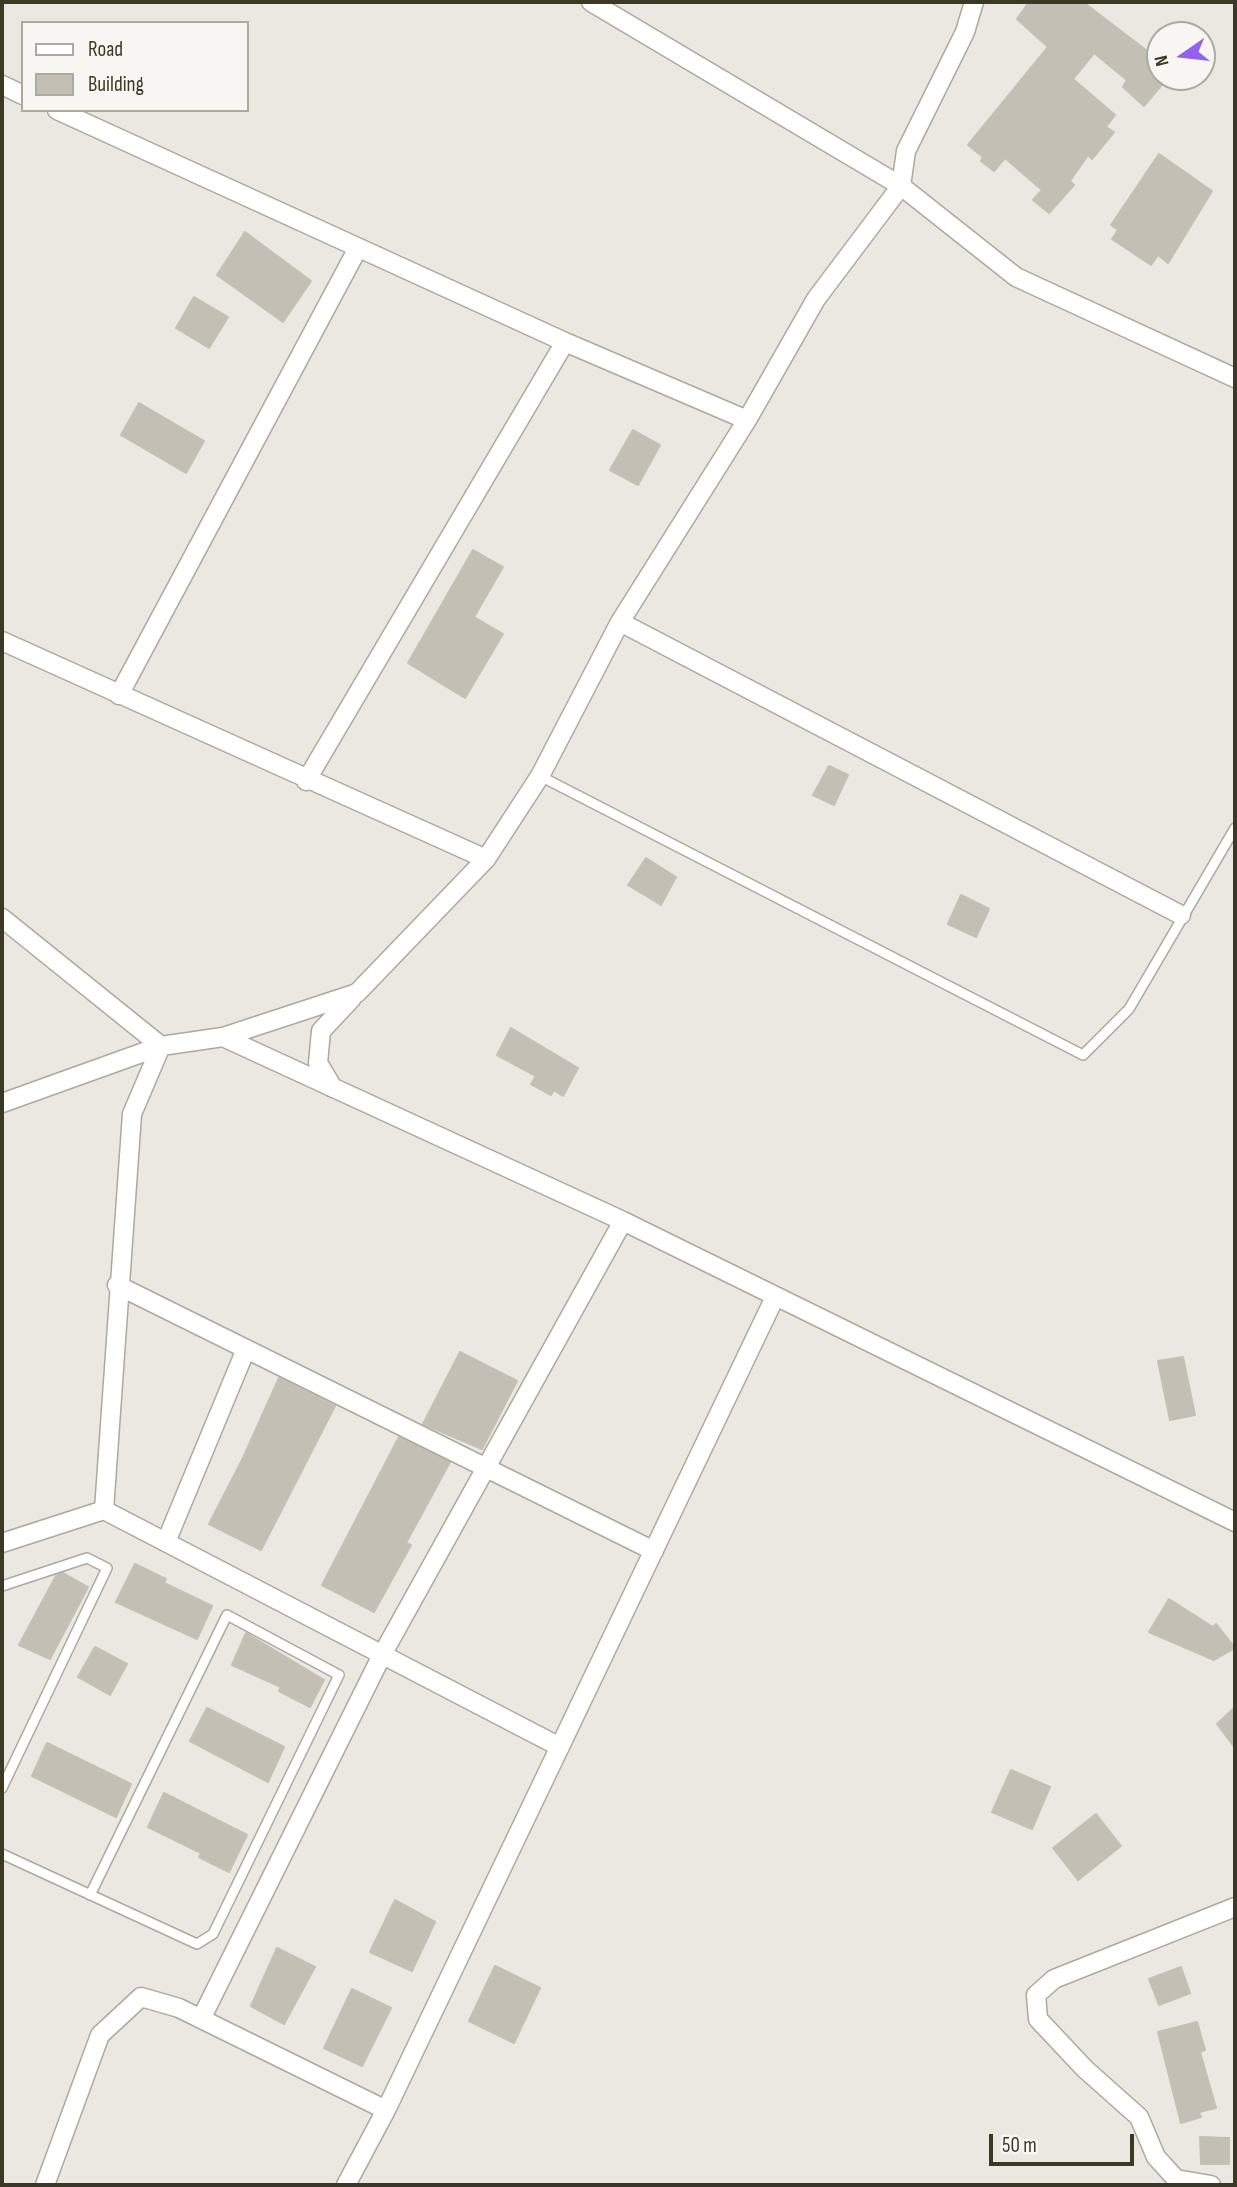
<!DOCTYPE html>
<html>
<head>
<meta charset="utf-8">
<style>
  body { margin:0 }
  #map { position:relative; width:1237px; height:2187px; overflow:hidden; background:#ebe8e1; font-family:"Sofia Sans Condensed",sans-serif }
  canvas { display:block }
  .frame { position:absolute; inset:0; border:4px solid #3b3823; pointer-events:none }
  .legend { position:absolute; left:21px; top:21px; width:228px; height:91px; box-sizing:border-box; background:#f8f6f2; border:2px solid #acaa9f; margin:0; padding:9px 12px; list-style:none; font-size:21px; color:#3b3823 }
  .legend li { display:flex; align-items:center; gap:14px; height:35px }
  .legend b { width:35px; border:2px solid #acaa9f }
  .north { position:absolute; left:1146px; top:21px; width:70px; height:70px; box-sizing:border-box; background:#f8f6f2; border:2px solid #acaa9f; border-radius:50%; rotate:256deg; font-size:19px; font-weight:700; line-height:28px; text-align:center; color:#3b3823 }
  .north::after { content:''; display:block; margin:auto; width:24px; height:32px; background:#9560eb; clip-path:polygon(50% 0,100% 100%,50% 72%,0 100%) }
  .scale { position:absolute; left:989px; top:2134px; width:145px; height:32px; box-sizing:border-box; border:4px solid #3b3823; border-top:0; padding-left:9px; font-size:21px; line-height:24px; white-space:nowrap; color:#3b3823; -webkit-text-stroke:5px #f8f6f2; paint-order:stroke }
</style>
</head>
<body>
<div id="map">
<canvas width="1237" height="2187"></canvas>
<div class="frame"></div>
<ul class="legend">
<li><b style="height:9px;background:#fff"></b>Road</li>
<li><b style="height:19px;background:#c3bfb4"></b>Building</li>
</ul>
<div class="north">N</div>
<div class="scale">50 m</div>
</div>
<script>
const ctx = document.querySelector('canvas').getContext('2d');
ctx.lineJoin = 'round';
function fill(path, color) { ctx.fillStyle = color; ctx.fill(path, 'evenodd'); }
function strokePath(path, color, width, dash) { ctx.strokeStyle = color; ctx.lineWidth = width; ctx.lineCap = dash ? 'butt' : 'round'; ctx.setLineDash(dash || []); ctx.stroke(path); }
const building = new Path2D(`
  M1029,2H1083L1159,60L1152,72L1164,82L1144,106L1123,87L1127,80L1094,53L1073,79L1115,115L1106,127L1114,132L1092,159L1088,155L1070,181L1074,185L1049,213L1033,200L1042,190L1005,158L994,171L981,161L983,157L968,145L1048,47L1017,19Z
  M1159,154L1212,191L1168,263L1158,255L1151,265L1112,239L1118,230L1111,225Z
  M245,232L311,281L283,322L217,275Z
  M194,297L228,317L209,348L176,328Z
  M139,403L204,441L186,473L121,435Z
  M633,430L660,445L638,485L610,470Z
  M473,550L503,567L474,617L503,634L465,698L408,663Z
  M829,766L848,775L834,805L813,795Z
  M646,858L676,877L661,905L628,885Z
  M961,895L989,909L976,937L948,924Z
  M511,1028L578,1068L563,1096L554,1090L551,1095L531,1084L536,1076L497,1055Z
  M460,1352L517,1381L482,1449L423,1424Z
  M1183,1357L1195,1415L1170,1420L1158,1361Z
  M279,1378L335,1406L261,1550L209,1524L242,1460Z
  M399,1437L450,1462L406,1543L411,1545L374,1612L322,1585Z
  M135,1564L166,1579L164,1583L212,1606L197,1639L116,1602Z
  M63,1573L88,1587L50,1659L19,1645L56,1576Z
  M1169,1599L1213,1627L1216,1624L1235,1648L1214,1660L1149,1632Z
  M246,1633L324,1680L310,1707L279,1691L281,1687L232,1665Z
  M95,1647L127,1664L110,1695L78,1677Z
  M1235,1707V1748L1217,1724Z
  M207,1708L284,1747L268,1782L190,1741Z
  M47,1743L131,1784L116,1817L32,1776Z
  M1011,1770L1050,1787L1032,1829L992,1812Z
  M164,1793L247,1835L229,1872L199,1857L201,1853L148,1827Z
  M1096,1814L1121,1846L1078,1880L1053,1848Z
  M395,1900L435,1922L412,1971L370,1952Z
  M277,1948L315,1967L284,2024L251,2006Z
  M495,1966L540,1988L514,2043L469,2021Z
  M1181,1967L1190,1993L1159,2005L1149,1979Z
  M352,1989L391,2008L362,2066L324,2048Z
  M1197,2022L1205,2050L1200,2052L1216,2108L1199,2112L1201,2117L1181,2123L1158,2032Z
  M1200,2137L1229,2138V2164H1201Z`);
const lane = new Path2D(`
  M540,776L1083,1055L1129,1009L1235,828
  M2,1586L87,1558L107,1568L2,1788
  M2,1854L197,1944L213,1934L339,1675L227,1615L90,1895`);
const street = new Path2D(`
  M974,2L965,32L906,151L901,186L1016,277L1235,378
  M2,85L23,95
  M57,110L565,342L747,420
  M620,622L1181,915
  M2,641L486,859
  M119,695L358,248
  M306,781L565,342
  M2,918L161,1046L223,1037L357,993L486,859L540,776L620,622L747,420L816,299L901,186L591,2
  M223,1037L623,1221L1235,1522
  M333,1088L318,1063L321,1031L352,998
  M2,1103L161,1046
  M117,1285L654,1551
  M104,1510L132,1114L161,1046
  M166,1542L246,1349
  M2,1543L104,1510L560,1747
  M201,2019L382,1655L623,1221
  M45,2185L100,2035L141,1997L179,2008L386,2110
  M346,2185L386,2110L775,1297
  M1211,2185L1176,2179L1156,2157L1139,2117L1085,2069L1038,2019L1036,1995L1054,1979L1235,1907`);
fill(building, '#c3bfb4');
strokePath(building, '#c4c0b4', 2);
strokePath(lane, '#aca99d', 12);
strokePath(street, '#aca99d', 21);
strokePath(lane, '#fff', 9);
strokePath(street, '#fff', 18);
</script>
</body>
</html>
